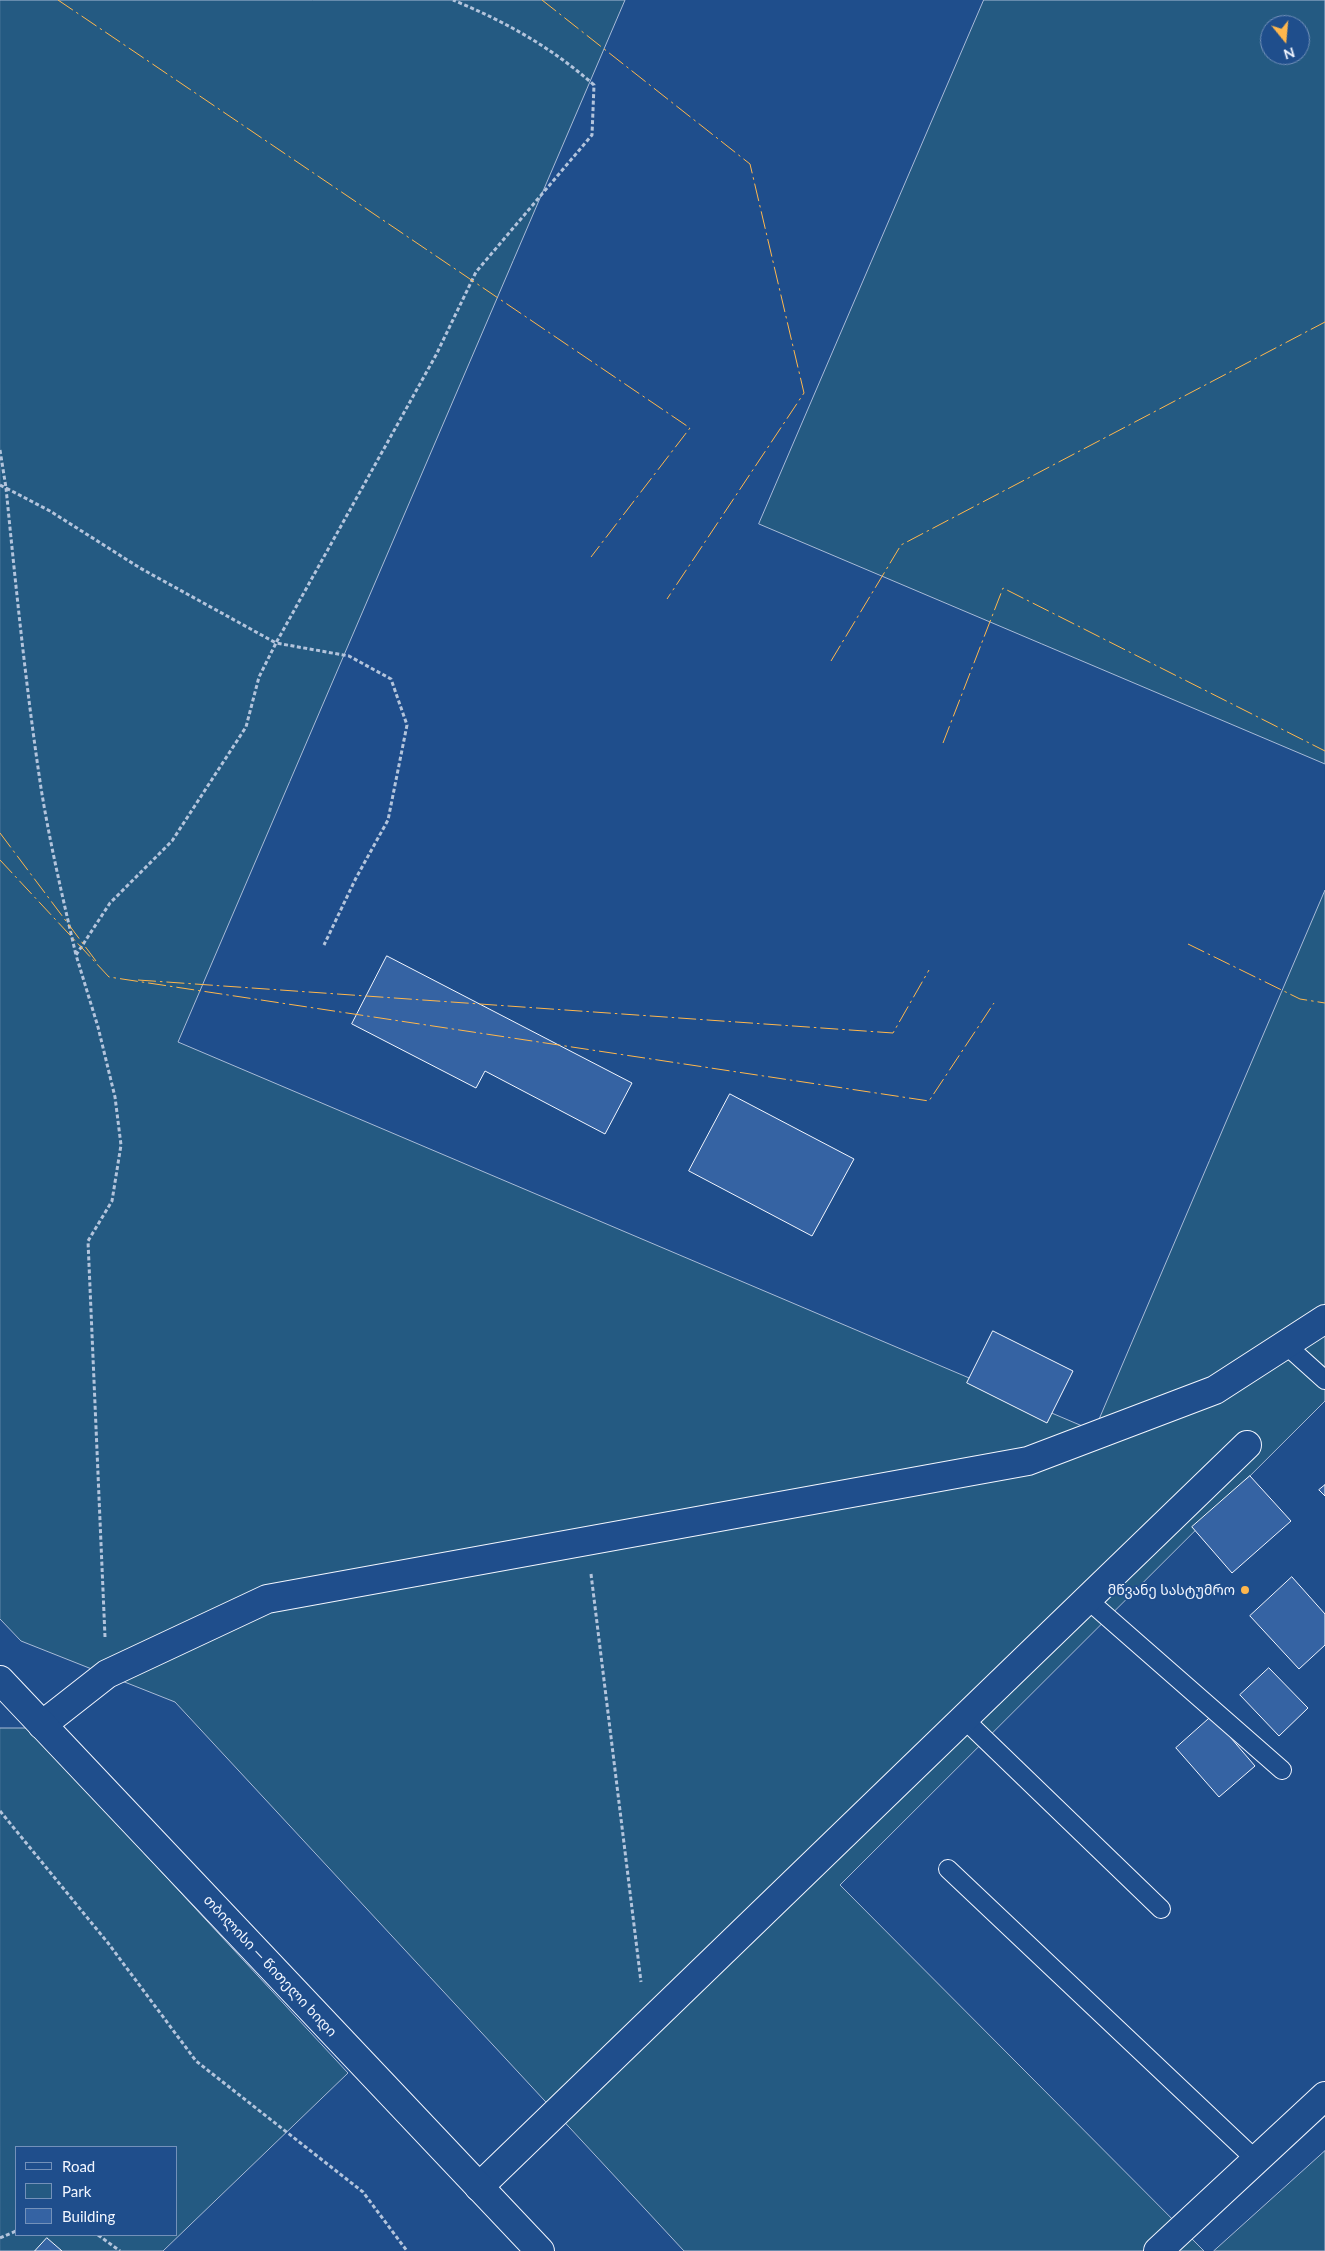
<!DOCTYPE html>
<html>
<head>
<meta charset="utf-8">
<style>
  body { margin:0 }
  #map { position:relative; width:1325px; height:2251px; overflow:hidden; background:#1f4e8c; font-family:Lato,sans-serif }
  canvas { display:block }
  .legend { position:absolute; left:15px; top:2146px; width:162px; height:90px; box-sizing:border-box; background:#1f4e8c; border:1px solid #7391ba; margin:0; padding:6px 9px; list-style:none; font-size:15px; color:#f2f6ff }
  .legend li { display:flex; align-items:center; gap:10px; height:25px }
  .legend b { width:25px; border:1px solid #7391ba }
  .north { position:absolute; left:1260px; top:15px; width:50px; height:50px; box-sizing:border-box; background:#1f4e8c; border:1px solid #7391ba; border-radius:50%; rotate:163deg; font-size:14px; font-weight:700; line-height:20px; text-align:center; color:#f2f6ff }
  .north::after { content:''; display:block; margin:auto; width:18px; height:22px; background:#ffb74d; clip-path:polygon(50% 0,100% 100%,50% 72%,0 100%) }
</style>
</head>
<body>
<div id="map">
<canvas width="1325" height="2251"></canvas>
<ul class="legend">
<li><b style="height:6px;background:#1f4e8c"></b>Road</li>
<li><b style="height:14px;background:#245a82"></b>Park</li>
<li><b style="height:14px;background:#3563a3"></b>Building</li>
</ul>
<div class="north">N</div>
</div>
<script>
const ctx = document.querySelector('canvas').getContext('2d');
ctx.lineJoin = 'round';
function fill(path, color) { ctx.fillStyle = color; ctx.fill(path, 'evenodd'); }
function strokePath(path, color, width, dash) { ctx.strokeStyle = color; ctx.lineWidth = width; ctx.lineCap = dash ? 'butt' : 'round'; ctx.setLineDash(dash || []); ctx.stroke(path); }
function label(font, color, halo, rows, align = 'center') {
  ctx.font = font + ' Lato,"Noto Sans Georgian",sans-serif'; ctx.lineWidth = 4; ctx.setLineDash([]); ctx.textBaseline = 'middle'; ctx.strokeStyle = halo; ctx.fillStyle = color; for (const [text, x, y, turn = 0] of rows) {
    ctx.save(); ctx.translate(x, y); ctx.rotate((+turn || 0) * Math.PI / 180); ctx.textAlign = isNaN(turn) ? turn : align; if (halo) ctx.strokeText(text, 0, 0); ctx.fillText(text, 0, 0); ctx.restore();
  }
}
const green = new Path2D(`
  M0,0H625L178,1042L1094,1431L1325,890V1401L840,1885L1204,2251H684L175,1702L21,1641L0,1619Z
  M984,0H1325V764L759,524ZM1270,25H1300V55H1270Z
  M0,1728H28L348,2073L163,2251H0ZM16,2147H176V2235H16Z
  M1325,2151V2251H1214Z`);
const building = new Path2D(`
  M387,956L632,1083L605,1134L485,1071L476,1088L352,1024Z
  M730,1094L854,1159L812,1236L689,1171Z
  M993,1331L1073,1371L1047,1423L967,1383Z
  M1250,1476L1291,1521L1232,1573L1192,1527Z
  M1325,1485V1496L1319,1490Z
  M1292,1577L1325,1614V1645L1299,1669L1250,1616Z
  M1269,1668L1308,1708L1279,1736L1240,1695Z
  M1212,1716L1255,1766L1219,1797L1176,1748Z
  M47,2238L62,2251H35Z`);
const path = new Path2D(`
  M0,450L6,488L50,511L140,568L276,643L436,355L476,272L592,135L594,85C551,47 506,22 453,0
  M0,485L6,488C16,588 26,688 41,788C50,844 63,899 76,955
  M591,1574L641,1982
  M105,1637L88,1241L112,1201L121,1145L115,1097L98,1027L76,955L110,903L172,841L246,727L259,677L276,643L349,656L391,679L407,725L388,820L356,878L324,945
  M0,1811L108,1943L196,2061L363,2192L407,2251
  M98,2235L120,2251
  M0,2238L16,2231`);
const lane = new Path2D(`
  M1286,1345L1325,1380
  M1088,1600L1282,1770
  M964,1719L1161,1909
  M948,1869L1256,2160`);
const street = new Path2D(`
  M42,1725L107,1674L267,1599L1028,1461L1215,1390L1325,1319
  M479,2187L1247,1445
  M1158,2251L1325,2096`);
const highway = new Path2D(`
  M0,1680L540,2251`);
const power = new Path2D(`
  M58,0L690,428L591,557
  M542,0L750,164L804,393L667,599
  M831,661L901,545L1325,322
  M943,743L1003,588L1325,751
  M0,833L96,961
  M0,860L109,977L929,1101L994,1003
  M1188,944L1300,999L1325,1003
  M138,980L893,1033L929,970`);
const markers = [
  [1245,1590,5,"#ffb74d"]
];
const poiNames = [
  ["მწვანე სასტუმრო",1235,1590]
];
const streetNames = [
  ["თბილისი — წითელი ხიდი",270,1966,47]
];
fill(green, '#245a82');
strokePath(green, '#a8bbd7', 1);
fill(building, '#3563a3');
strokePath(building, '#f2f6ff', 1);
strokePath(lane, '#f2f6ff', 20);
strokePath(street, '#f2f6ff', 30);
strokePath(highway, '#f2f6ff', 30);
strokePath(path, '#b3c4dc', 3, [4, 2.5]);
strokePath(lane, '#1f4e8c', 18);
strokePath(street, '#1f4e8c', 28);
strokePath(highway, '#1f4e8c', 28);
strokePath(power, '#ffb74d', 1, [18, 4, 2.5, 4]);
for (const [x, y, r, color] of markers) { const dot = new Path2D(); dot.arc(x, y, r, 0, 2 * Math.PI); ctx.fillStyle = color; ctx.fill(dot); strokePath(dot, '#1f4e8c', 2); }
label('14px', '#f2f6ff', '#1f4e8c', poiNames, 'right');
label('14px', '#f2f6ff', '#1f4e8c', streetNames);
</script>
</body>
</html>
